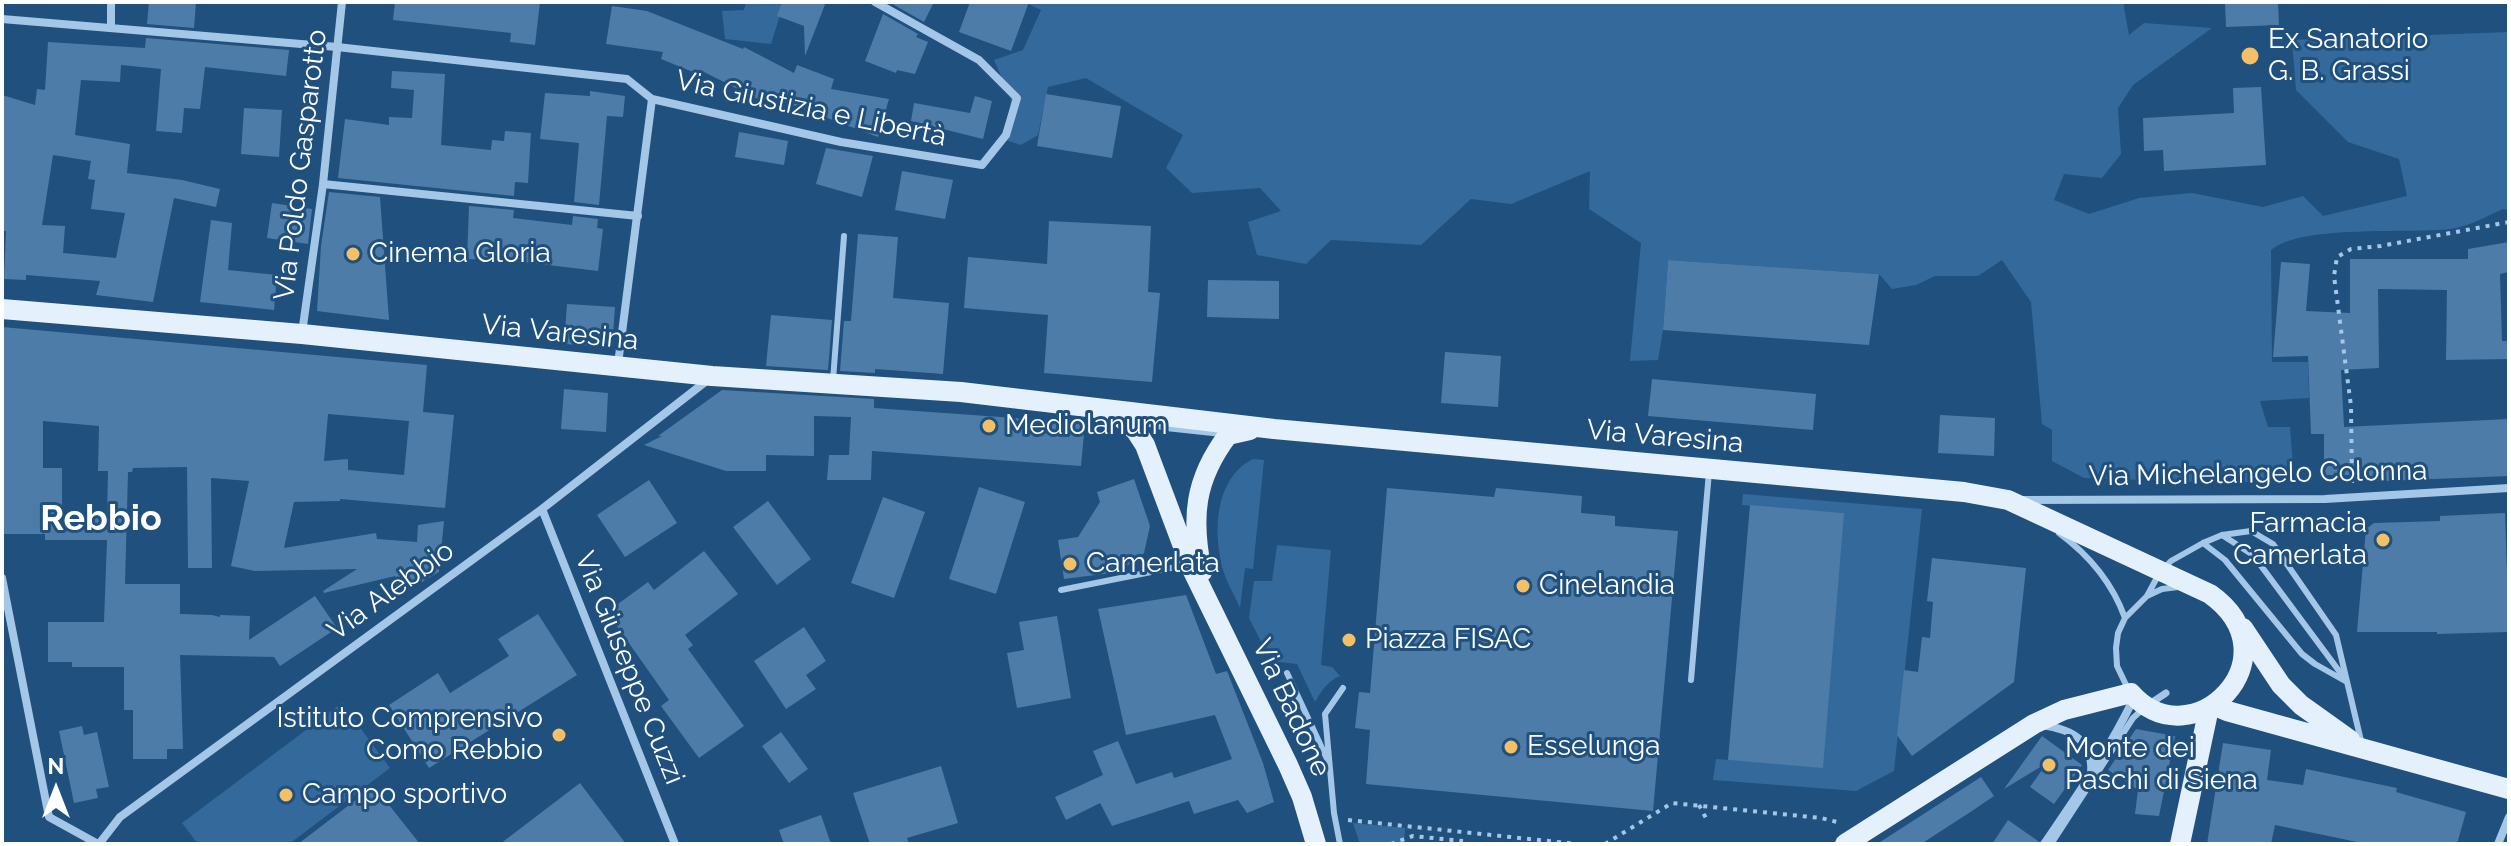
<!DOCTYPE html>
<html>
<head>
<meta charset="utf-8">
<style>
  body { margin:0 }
  #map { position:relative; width:2511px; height:846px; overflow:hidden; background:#20507d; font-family:Raleway,sans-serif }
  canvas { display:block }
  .frame { position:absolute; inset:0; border:4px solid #fff; pointer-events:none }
  .north { position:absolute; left:16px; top:750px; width:80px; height:80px; -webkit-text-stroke:6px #20507d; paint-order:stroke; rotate:0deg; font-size:22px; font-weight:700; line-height:32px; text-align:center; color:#fff }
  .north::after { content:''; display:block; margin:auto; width:28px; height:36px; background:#fff; clip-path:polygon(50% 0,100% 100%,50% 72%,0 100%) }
</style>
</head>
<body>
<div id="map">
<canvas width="2511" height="846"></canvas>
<div class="frame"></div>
<div class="north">N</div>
</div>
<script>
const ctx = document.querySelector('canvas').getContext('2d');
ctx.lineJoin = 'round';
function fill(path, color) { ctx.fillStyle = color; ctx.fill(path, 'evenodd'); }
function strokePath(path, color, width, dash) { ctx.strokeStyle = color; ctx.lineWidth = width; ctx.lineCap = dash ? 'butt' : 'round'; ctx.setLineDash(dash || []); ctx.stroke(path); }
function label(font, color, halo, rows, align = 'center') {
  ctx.font = font + ' Raleway,sans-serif'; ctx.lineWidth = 6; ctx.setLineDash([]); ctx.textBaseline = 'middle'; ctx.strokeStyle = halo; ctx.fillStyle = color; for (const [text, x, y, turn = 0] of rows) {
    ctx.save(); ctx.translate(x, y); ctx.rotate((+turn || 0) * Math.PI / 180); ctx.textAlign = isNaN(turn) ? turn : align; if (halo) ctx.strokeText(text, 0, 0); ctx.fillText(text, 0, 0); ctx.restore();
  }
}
const green = new Path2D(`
  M746,2H781L782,9L771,44L725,39L722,11L744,10Z
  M1024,2H2123L2129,35L2144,23L2212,28L2133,85L2118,108L2121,154L2102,178L2064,174L2054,200L2089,214L2139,198L2192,193L2263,207L2303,196L2323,216L2407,196L2399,159L2348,142L2296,90L2292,40L2509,32V210L2503,209C2487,216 2468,227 2450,229C2407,234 2303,224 2271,250L2272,362H2308L2309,398L2260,401L2268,427H2290L2294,480L2240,482L2234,472L2206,482L2084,478L2052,461V430L2042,424L2031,302L2002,260L1978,276H1935L1916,285L1892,289L1879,274L1668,260L1663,330L1658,360L1630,361L1641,243L1589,209L1590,171L1511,204L1471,199L1421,245L1331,240L1306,264L1257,255L1248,222L1281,211L1260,188L1192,193L1166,168L1183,135L1086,78L1048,87L1038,135L1021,145L1006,140L1011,99L994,60L1023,50L1041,10Z
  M1253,459L1264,460L1253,569L1245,568L1240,608C1235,596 1228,585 1224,573C1213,536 1213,479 1253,459Z
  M1743,494L1922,509L1894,771L1856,791L1713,780L1716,759L1822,767L1843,513L1742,505Z
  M1277,545L1331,550L1321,665L1332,667L1340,676C1328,681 1321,691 1315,702L1297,664L1271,661L1249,618L1254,581H1272Z
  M342,703L390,768L289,844H198L182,823Z
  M1353,823L1405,828L1404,844H1360Z`);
const building = new Path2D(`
  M149,2H196L194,28L147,24Z
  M395,2H540L535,45L510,42L511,33L393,20Z
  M782,2H826L805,56L804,26L777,16Z
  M889,2H934L924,22Z
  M970,2H1029L1011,51L959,32Z
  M2225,2H2278L2279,25L2226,27Z
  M612,6L647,11L743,49L744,47L794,73L797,65L834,79L831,89L889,99L878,137L761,93L758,99L700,70L698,74L661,59L663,52L606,44Z
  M883,14L918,34L916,37L928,42L915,74L897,70L896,73L865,61Z
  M146,38L289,50L286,76L205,67L200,109L184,108L182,133L156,131L161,69L121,65L120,82L81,80L75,135L130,144L127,173L182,180L220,189L216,207L174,198L153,302L96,295L100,281L26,275V280L4,279L6,231H2V95L35,105L37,89L45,90L48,42L145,48ZM53,155L91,161L88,179L95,180L91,209L125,213L116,258L63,253L65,226L42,225Z
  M392,71L445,74L441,145L491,150L492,140L504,141L505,131L531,133L528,183L515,182L514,196L338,178L345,119L389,125V117L412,118L414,90L391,88Z
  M2261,87L2266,165L2164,171L2163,150L2144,151L2143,118L2234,113L2233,88Z
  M590,91L625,96L623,117L607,116L599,205L574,202L579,143L540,139L545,93L590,96Z
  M1046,94L1121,106L1112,158L1037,146Z
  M975,96L992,101L983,139L911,121L914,103L970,113Z
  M244,108L282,110L279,157L241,154Z
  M739,132L788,141L784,165L735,157Z
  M826,148L873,156L862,197L816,184Z
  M902,171L953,180L945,219L895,210Z
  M329,192L380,197L389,320L317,311L321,246Z
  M272,203L312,209L308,244L267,238Z
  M469,206L514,210L513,218L572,225L573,216L598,219L597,228L603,229L598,271L515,261L467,259Z
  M211,220L232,223L228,270L277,275L274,310L200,302Z
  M1049,221L1151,226L1148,292L1160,293L1152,382L1044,373L1048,315L964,308L968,257L1047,264Z
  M858,234L898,237L893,298L949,303L943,374L875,369V373L840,371L844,321H851Z
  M2509,242V272L2500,274L2502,341H2509V359L2446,360L2447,290L2378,289L2379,368L2341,370L2344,427L2509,419V476L2360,482V475H2324V434H2311L2308,356L2273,357L2281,262L2310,264L2306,311L2350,313V259H2468V249Z
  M1668,260L1879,274L1869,345L1663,330Z
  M1208,280L1279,281V319L1207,317Z
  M567,304L615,307L612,347L564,344Z
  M771,315L832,320L828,370L766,366Z
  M2,327L427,365L423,412L454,415L445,508L340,499V501L294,502L284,548L376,533L377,539L417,542L418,525L444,521L439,572L393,599L395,576L324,593L323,591L357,569L255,571L231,566L249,481L211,478L212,568H188L187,467L133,468L132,472H128L125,584H180V614L212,615L220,617V615L250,616L249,640L315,596L337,628L280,666L274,657L180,655L183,749H167V759H133V710H124V667H72V662H48V622H104L107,540H45V534H2ZM328,414L409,421L404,475L348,470V459L324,461ZM43,421L99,426L98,471H108L107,514L62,516V468H43Z
  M1445,352L1501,356L1498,407L1441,403Z
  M1652,379L1816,394L1813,430L1648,416Z
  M564,389L608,393L606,432L561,429Z
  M722,390L874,399V408L1085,423L1081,466L872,451L871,480H827L829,455H849L851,417L814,416V456L766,455V471H726L644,445L662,436H658Z
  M1940,415L1995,418L1994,456L1938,453Z
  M1134,479L1150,526L1144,553L1126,567L1127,571L1064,579L1058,540L1078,537L1100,502L1097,492Z
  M649,480L677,523L625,557L597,515Z
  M979,487L1025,502L996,594L949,579Z
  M1387,488L1494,497L1496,488L1582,496L1581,513L1615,516V526L1678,531L1653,811L1366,784L1370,730L1355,728L1359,692L1370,693Z
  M883,497L925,512L894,598L851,583Z
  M768,501L811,559L777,585L733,527Z
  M1750,505L1844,513L1823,768L1728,760Z
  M2505,513L2509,632L2437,634V632H2357L2366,529L2374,523L2440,521V516Z
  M704,551L738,594L685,635L693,645L688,649L744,726L699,758L661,706L669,700L607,612L648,582L654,590Z
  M1932,558L2026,568L2014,682L1912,756L1897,735L1904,670L1918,672L1922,637L1930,638L1933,602L1927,601Z
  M1186,595L1216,674L1227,671L1263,763L1274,802L1247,813L1238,800L1194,814L1189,801L1112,826L1100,803L1066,820L1055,797L1103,775L1093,751L1118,741L1136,784L1172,772L1174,778L1232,759L1215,715L1126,735L1098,609Z
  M538,614L577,675L429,768L389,705L438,673L450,693L509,656L498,639Z
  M1057,616L1071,698L1017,708L1007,653L1024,650L1019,622Z
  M804,627L826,661L806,675L816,689L786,709L754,661Z
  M82,726L84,735L97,732L109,787L96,789L98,798L74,803L59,731Z
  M2136,729L2175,736L2159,816L2135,814L2138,790L2108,770Z
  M781,732L808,769L789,783L762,746Z
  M2042,736L2082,765L2054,804L2030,787L2047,763L2004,789Z
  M2223,743L2271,750L2267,780L2303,785L2306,769L2397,788L2396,792L2466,812L2457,844H2367L2275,825L2271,844H2207Z
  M941,766L958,823L907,838L909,844H870L853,793Z
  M1981,777L1994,796L1972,811L1921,844H1877Z
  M580,783L626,844H500Z
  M374,786L420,844H298Z
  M821,815L831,844H784L779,830Z
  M2008,820L2038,841L2037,844H1992Z`);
const path = new Path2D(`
  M2352,483L2351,406L2334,276L2337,257L2351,249L2381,246L2509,222
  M1699,805L1707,820
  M1348,820L1577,844
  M1391,844L1413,836L1463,841
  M1605,844L1672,803L1821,818L1841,823`);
const service = new Path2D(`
  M833,380L844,236
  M1142,422L1166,428L1222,434
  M2059,533C2089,555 2112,582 2125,618
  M2222,535L2253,555L2345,679
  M2203,543L2225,560L2302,654L2315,664L2347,682
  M1061,590L1186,565
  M2147,596L2162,589L2178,587
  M1287,673L1328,761
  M1691,680L1709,472
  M2128,689L2117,666L2116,648L2118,633L2125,618L2147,596L2160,572L2171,561L2203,543L2222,535L2251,531L2273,544L2336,635L2362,745
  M1340,844L1334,813L1325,714L1343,688
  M2051,844L2133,718L2144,708`);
const pedestrian = new Path2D(`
  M2151,703L2166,693`);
const minor = new Path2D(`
  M2,19L337,47L627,79L652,99L841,142L982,165L1006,135L1017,98L979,60L875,2
  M111,26V2
  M323,184L638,216
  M302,333L323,184L342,2
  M618,364L652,99
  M2022,500L2325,499L2509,488
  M542,509L675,844
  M2,578L49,817L98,844
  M2042,725C2070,729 2094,740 2091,772
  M99,844L120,817L542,509L709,379
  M2044,844C2076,797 2109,750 2134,698
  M2498,844L2509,817`);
const primary = new Path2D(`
  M2,309L302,334L712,376L961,392L1274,429L1964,492L2008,500L2210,594C2298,657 2192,762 2131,693L2064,710L2034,724L1845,844
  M1113,410L1136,431L1145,445L1190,565L1288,765L1302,797L1316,844
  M1202,572C1191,518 1194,480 1228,435L1250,430
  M2243,628L2281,685L2301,705L2350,740
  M2213,705L2227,711L2509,789
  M2180,844L2209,708`);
const markers = [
  [2250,56,10,"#f4c065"],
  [353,254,8,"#f4c065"],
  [989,426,8,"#f4c065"],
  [2383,540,8,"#f4c065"],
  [1070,564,8,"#f4c065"],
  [1523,586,8,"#f4c065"],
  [1349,640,8,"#f4c065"],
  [559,735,8,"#f4c065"],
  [1511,747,8,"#f4c065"],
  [2049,765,8,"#f4c065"],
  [286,795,8,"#f4c065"]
];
const poiNames = [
  ["Ex Sanatorio",2268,40],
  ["G. B. Grassi",2268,72],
  ["Cinema Gloria",369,254],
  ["Mediolanum",1005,426],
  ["Farmacia",2367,524,"right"],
  ["Camerlata",2367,556,"right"],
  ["Camerlata",1086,564],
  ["Cinelandia",1539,586],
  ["Piazza FISAC",1365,640],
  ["Istituto Comprensivo",543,719,"right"],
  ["Como Rebbio",543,751,"right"],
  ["Esselunga",1527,747],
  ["Monte dei",2065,749],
  ["Paschi di Siena",2065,781],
  ["Campo sportivo",302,795]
];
const streetNames = [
  ["Via Giustizia e Libertà",811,109,12],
  ["Via Poldo Gasparotto",301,165,-83],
  ["Via Varesina",560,333,6],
  ["Via Varesina",1665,437,5],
  ["Via Michelangelo Colonna",2258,474,-1],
  ["Via Alebbio",391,591,-36],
  ["Via Giuseppe Cuzzi",629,668,68],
  ["Via Badone",1291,708,65]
];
const districtNames = [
  ["Rebbio",101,519]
];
fill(green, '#336a9b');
fill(building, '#4d7ca8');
strokePath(path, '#a4c7e7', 4, [4, 6]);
strokePath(service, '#a4c7e7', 6);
strokePath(pedestrian, '#a4c7e7', 7);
strokePath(minor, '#a4c7e7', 8);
strokePath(primary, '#e5f0fd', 20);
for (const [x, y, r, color] of markers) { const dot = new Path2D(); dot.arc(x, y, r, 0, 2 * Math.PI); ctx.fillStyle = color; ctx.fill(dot); strokePath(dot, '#20507d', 3); }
label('28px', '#fff', '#20507d', poiNames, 'left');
label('28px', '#fff', '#20507d', streetNames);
label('bold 36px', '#fff', '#20507d', districtNames);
</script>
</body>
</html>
